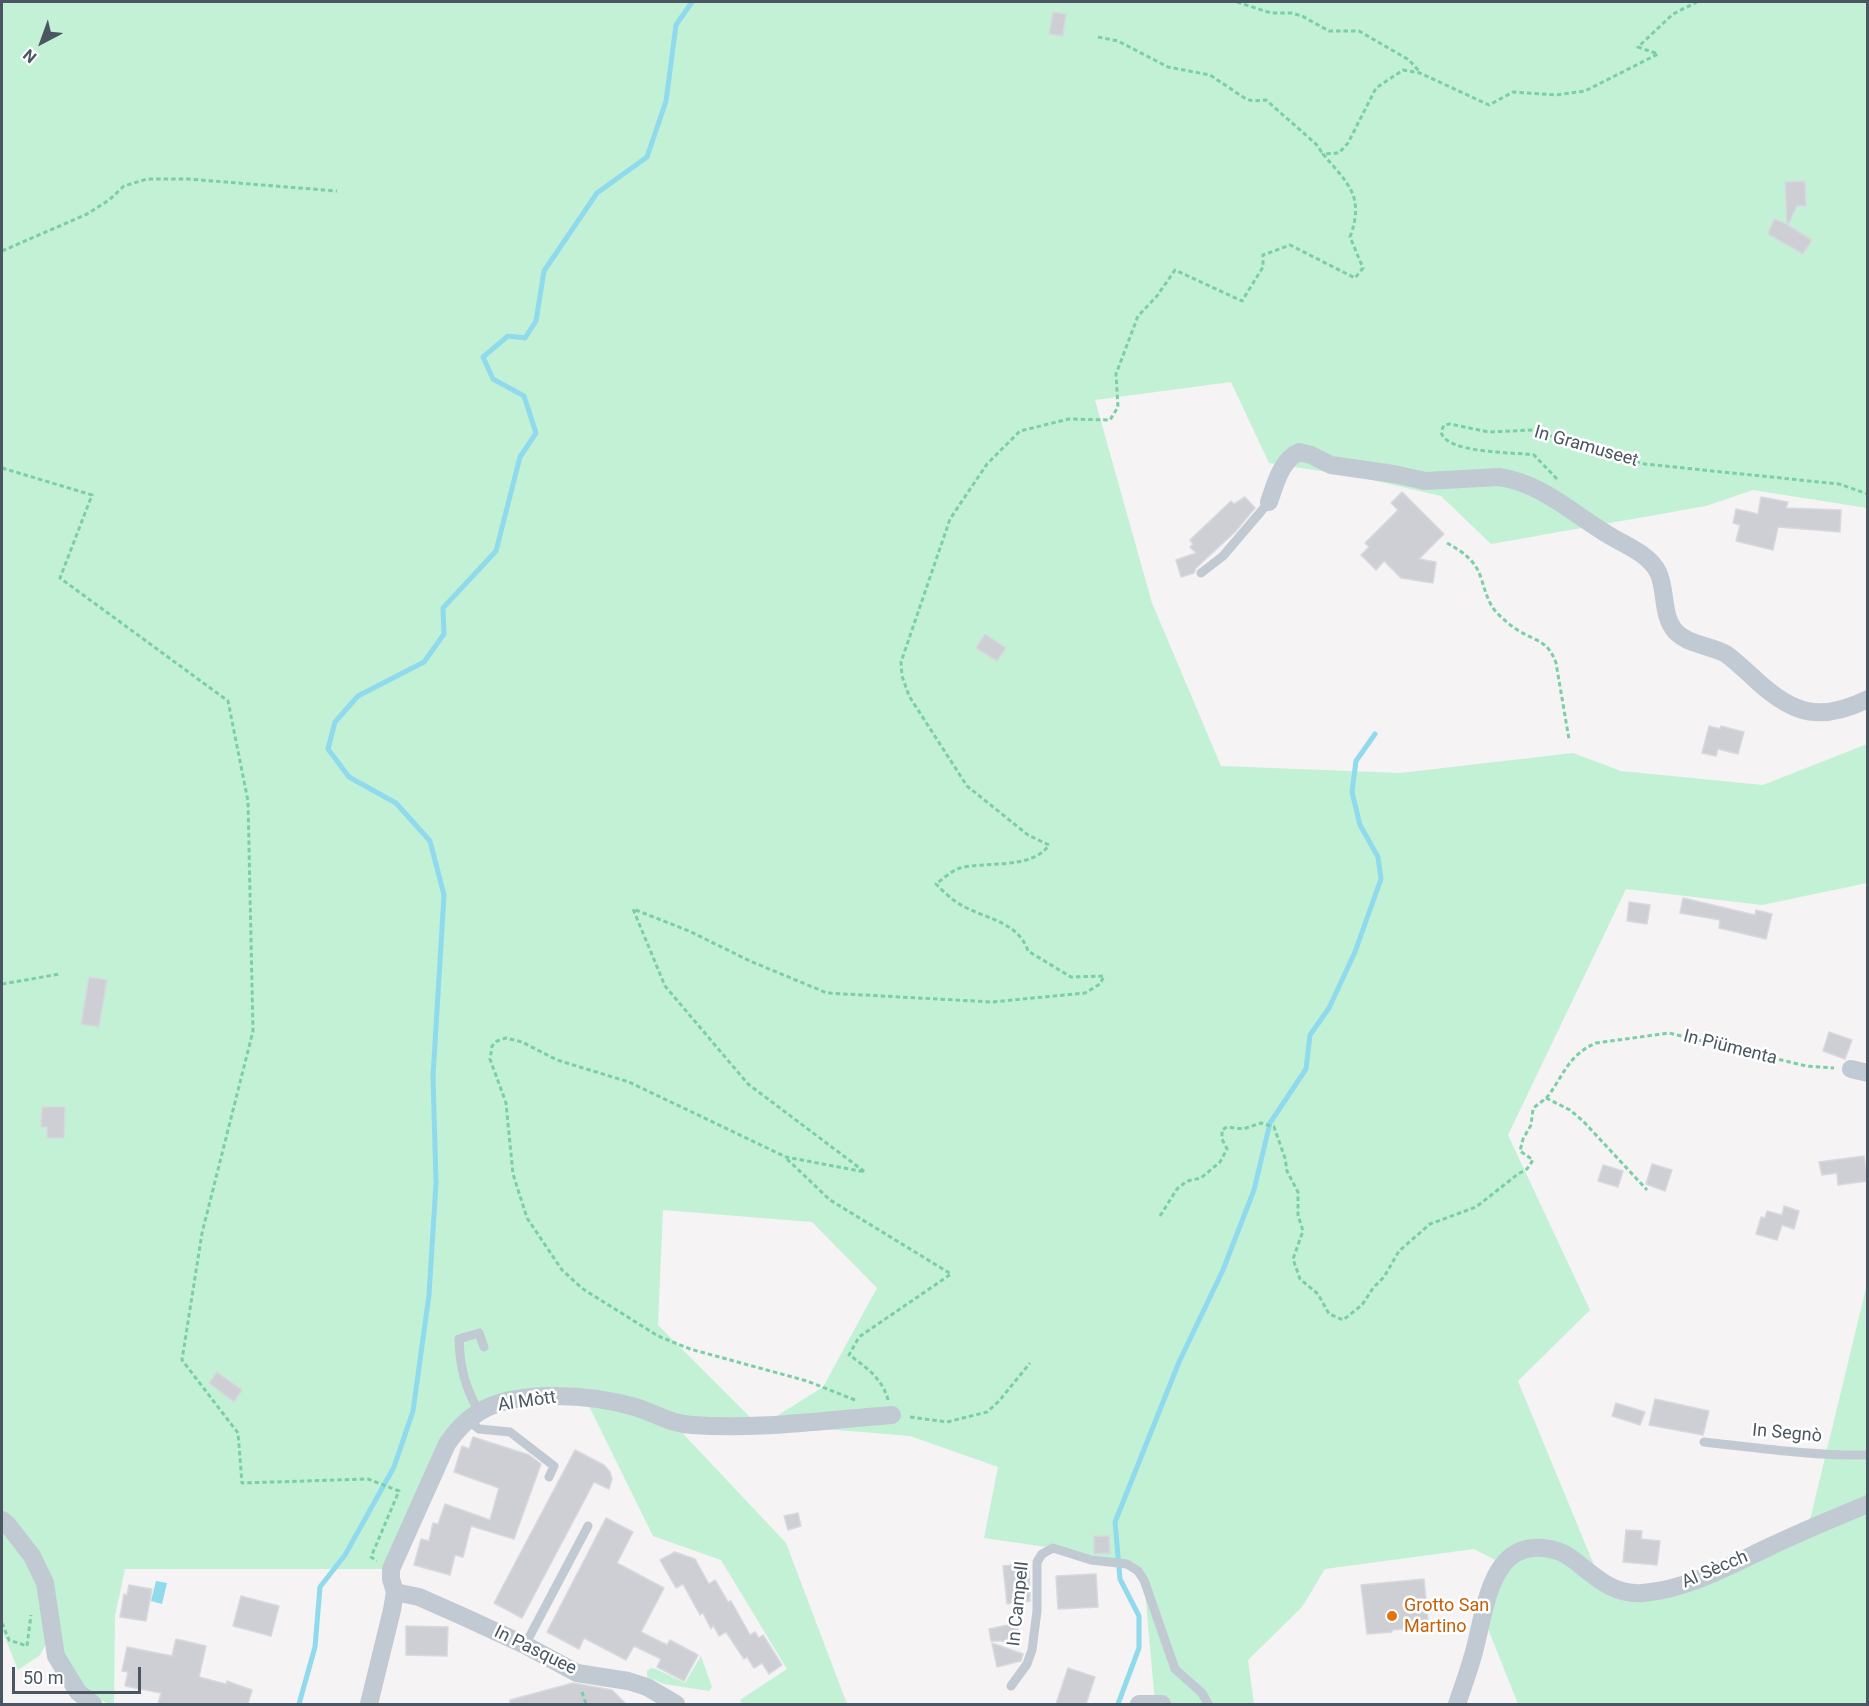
<!DOCTYPE html>
<html>
<head>
<meta charset="utf-8">
<style>
  body { margin:0 }
  #map { position:relative; width:1869px; height:1706px; overflow:hidden; background:#f5f3f3; font-family:Roboto,sans-serif }
  canvas { display:block }
  .frame { position:absolute; inset:0; border:3px solid #4a5661; pointer-events:none }
  .north { position:absolute; left:12px; top:12px; width:60px; height:60px; -webkit-text-stroke:4px #fff; paint-order:stroke; rotate:221deg; font-size:16px; font-weight:700; line-height:24px; text-align:center; color:#4a5661 }
  .north::after { content:''; display:block; margin:auto; width:21px; height:27px; background:#4a5661; clip-path:polygon(50% 0,100% 100%,50% 72%,0 100%) }
  .scale { position:absolute; left:12px; top:1667px; width:129px; height:27px; box-sizing:border-box; border:3px solid #4a5661; border-top:0; padding-left:8px; font-size:18px; line-height:21px; white-space:nowrap; color:#4a5661; -webkit-text-stroke:4px #fff; paint-order:stroke }
</style>
</head>
<body>
<div id="map">
<canvas width="1869" height="1706"></canvas>
<div class="frame"></div>
<div class="north">N</div>
<div class="scale">50 m</div>
</div>
<script>
const ctx = document.querySelector('canvas').getContext('2d');
ctx.lineJoin = 'round';
function fill(path, color) { ctx.fillStyle = color; ctx.fill(path, 'evenodd'); }
function strokePath(path, color, width, dash) { ctx.strokeStyle = color; ctx.lineWidth = width; ctx.lineCap = dash ? 'butt' : 'round'; ctx.setLineDash(dash || []); ctx.stroke(path); }
function label(font, color, halo, rows, align = 'center') {
  ctx.font = font + ' Roboto,sans-serif'; ctx.lineWidth = 5; ctx.setLineDash([]); ctx.textBaseline = 'middle'; ctx.strokeStyle = halo; ctx.fillStyle = color; for (const [text, x, y, turn = 0] of rows) {
    ctx.save(); ctx.translate(x, y); ctx.rotate((+turn || 0) * Math.PI / 180); ctx.textAlign = isNaN(turn) ? turn : align; if (halo) ctx.strokeText(text, 0, 0); ctx.fillText(text, 0, 0); ctx.restore();
  }
}
const green = new Path2D(`
  M2,2H1867V508L1753,490L1706,506L1491,544L1441,496L1359,477L1269,463L1231,382L1095,400L1152,603L1221,766L1400,773L1573,753L1621,771L1763,785L1867,744V883L1762,905L1626,889L1508,1135L1590,1310L1518,1381L1601,1582L1641,1593L1808,1528L1867,1284V1704H1518L1483,1616L1503,1564L1474,1549L1325,1569L1302,1607L1248,1660L1254,1704L1155,1703L1144,1580L1138,1571L1060,1549L984,1538L998,1467L910,1436L764,1424L823,1387L877,1288L812,1222L663,1210L658,1325L766,1433L673,1423L786,1543L847,1704H742L740,1700L787,1669L721,1560L653,1536L585,1398L549,1396L468,1420L391,1569H125L115,1616L114,1704C88,1704 63,1653 52,1633L40,1655L18,1670L2,1630Z
  M701,1656L712,1687L709,1691L664,1684L647,1677V1671L651,1668L656,1669L685,1683Z`);
const water = new Path2D(`
  M156,1581L167,1583L162,1604L151,1601Z`);
const stream = new Path2D(`
  M299,1704L315,1647L320,1587L345,1555L394,1467L413,1411L429,1295L436,1183L433,1076L444,895L430,841L396,803L349,777L328,749L335,722L358,696L424,662L444,634L443,608L496,551L520,457L536,433L524,396L493,379L483,357L508,336L525,338L536,321L544,271L597,193L647,157L666,101L676,25L692,2
  M1118,1704L1139,1648V1616L1120,1579L1115,1522L1179,1362L1223,1270L1254,1190L1270,1123L1306,1069L1310,1035L1329,1008L1355,952L1381,879L1378,857L1360,825L1352,792L1356,761L1375,734`);
const building = new Path2D(`
  M1053,12L1066,14L1063,36L1049,34Z
  M1805,181L1806,206H1797L1788,225L1812,240L1803,254L1768,234L1774,219L1787,224L1785,182Z
  M1402,492L1444,534L1419,559L1436,562L1433,583L1401,578L1384,561L1376,570L1361,555L1369,547L1365,543L1398,510L1391,503Z
  M1245,497L1255,508L1235,532L1196,568L1194,573L1181,577L1176,560L1196,553L1190,547L1193,544L1190,540L1231,501L1234,504Z
  M1761,497L1788,502L1786,508L1841,510L1840,532L1778,527L1773,550L1736,541L1740,525L1733,523L1736,509L1758,514Z
  M985,634L1006,648L997,661L976,648Z
  M1709,726L1720,729L1721,726L1744,732L1738,754L1718,749L1716,756L1702,753Z
  M1683,898L1755,915L1756,910L1772,914L1766,939L1719,928L1720,920L1680,913Z
  M1629,902L1650,905L1647,924L1627,921Z
  M89,977L107,980L99,1027L81,1024Z
  M1829,1032L1852,1040L1845,1059L1823,1051Z
  M42,1107H65L64,1138H47V1127H41Z
  M1864,1156L1868,1181L1838,1185L1837,1173L1822,1175L1819,1162Z
  M1652,1164L1672,1170L1665,1191L1646,1184Z
  M1603,1165L1623,1171L1618,1187L1598,1181Z
  M1784,1206L1799,1211L1794,1229L1782,1225L1777,1240L1756,1234L1761,1217L1765,1218L1767,1211L1782,1215Z
  M217,1372L242,1390L234,1402L209,1383Z
  M1655,1399L1709,1411L1703,1435L1649,1425Z
  M1616,1403L1645,1412L1640,1425L1612,1416Z
  M473,1437L529,1455L541,1464L514,1539L471,1526L463,1557L455,1555L450,1575L414,1565L421,1539L429,1541L433,1523L438,1524L445,1504L490,1520L499,1488L454,1472L462,1446L469,1449Z
  M575,1450L604,1465L610,1472L612,1479L609,1489L594,1482L522,1618L494,1603Z
  M798,1513L801,1526L788,1530L784,1516Z
  M606,1518L633,1532L617,1563L664,1588L641,1632L667,1645L670,1640L698,1655L684,1681L657,1667L661,1659L634,1646L626,1660L584,1638L579,1649L547,1632Z
  M1626,1530L1642,1531L1641,1539L1660,1541L1657,1565L1623,1562Z
  M1094,1536H1109L1110,1553L1094,1554Z
  M675,1552L695,1559L709,1584L715,1580L728,1602L731,1601L750,1635L755,1632L759,1638L763,1635L782,1665L769,1674L762,1663L754,1668L747,1657L744,1659L726,1632L719,1636L713,1625L711,1629L703,1613L700,1615L683,1584L676,1588L660,1560Z
  M1029,1563L1030,1601L1007,1604L1003,1566Z
  M1096,1574L1098,1607L1058,1609L1056,1576Z
  M1424,1579L1428,1620L1404,1622V1629L1392,1630V1632L1367,1634L1361,1585Z
  M129,1585L152,1589L146,1621L120,1617L124,1594L127,1595Z
  M241,1596L279,1606L271,1636L233,1626Z
  M1017,1623L1020,1641H991L989,1629Z
  M406,1626L448,1627L447,1656L406,1655Z
  M176,1639L206,1646L199,1677L226,1684L227,1681L252,1690L248,1704H158L161,1693L125,1686L128,1672L122,1671L127,1647L172,1656Z
  M992,1643L1023,1654L1021,1661L997,1667Z
  M1068,1668L1095,1677L1086,1704H1056Z
  M573,1683L612,1690L626,1704H510V1700Z`);
const path = new Path2D(`
  M1237,2L1271,13H1291L1302,16L1329,31H1359L1409,60L1419,71
  M1098,37L1118,41L1168,67L1210,75L1246,99L1253,101L1266,100L1316,144L1323,154
  M2,251L87,214L109,200L124,186L147,179H188L337,191
  M2,468L92,495L60,578L228,701L248,801L253,1031L202,1233L182,1360L238,1433L242,1483L368,1479L399,1491L371,1557L377,1561
  M1557,479L1534,455C1516,452 1446,454 1441,432L1444,425L1450,424L1489,432L1533,430L1603,453L1645,464L1839,484L1868,494
  M1447,543C1461,551 1474,559 1480,575C1485,589 1487,602 1497,613C1504,620 1511,626 1519,631C1538,642 1548,641 1556,663L1569,739
  M2,984L60,974
  M1546,1098L1570,1110L1583,1121L1647,1190
  M787,1159L830,1200L951,1274L859,1337L849,1355C865,1366 883,1379 888,1400
  M1160,1216L1177,1189L1187,1181L1201,1178L1220,1162L1227,1149L1222,1139V1130L1227,1127L1243,1129L1261,1123L1274,1127L1285,1158L1287,1171L1298,1192V1215L1303,1231L1293,1259L1300,1279L1318,1294L1329,1314L1343,1320L1362,1305L1373,1288L1384,1277L1399,1251L1430,1224L1476,1207L1518,1174L1527,1169L1533,1160L1520,1151L1523,1139L1531,1125L1533,1109C1537,1104 1544,1101 1548,1096C1564,1075 1568,1055 1596,1043L1669,1033L1806,1066L1834,1068
  M855,1400L807,1381L690,1349L658,1336L583,1289L562,1270L527,1218L513,1174L506,1103L490,1059L492,1046L497,1041L506,1038L522,1042L557,1060L629,1082L786,1157L865,1172L748,1084L665,986L633,909L689,931L750,961L827,993L992,1002L1085,993L1100,984L1104,976L1071,977L1028,951C1018,921 985,919 961,905C952,900 943,891 936,884C943,879 951,871 960,868C986,861 1032,870 1049,845L1028,835L967,786L909,696L902,676L901,662L950,519L987,464L1020,431L1069,419L1110,420L1118,407L1116,374L1138,316L1157,296L1175,270L1242,301L1263,267V255L1290,245L1355,278L1363,268L1350,237C1365,196 1348,184 1323,154L1339,153L1348,143L1376,88L1403,70L1420,73L1489,105L1513,92L1556,95L1585,91L1658,54L1638,47L1673,14L1697,2
  M910,1417L947,1422L987,1412L999,1401L1030,1363
  M2,1623L9,1640L27,1646L31,1615
  M582,1692L586,1704`);
const lane = new Path2D(`
  M1201,573L1223,556L1269,502
  M479,1412C465,1387 460,1368 459,1339L479,1333L484,1347
  M468,1420L479,1429L510,1432L554,1466L549,1477
  M1704,1442C1759,1448 1813,1456 1868,1455
  M525,1645L588,1526
  M1011,1686L1027,1664L1032,1650L1037,1611V1562L1042,1554L1053,1548L1091,1560L1127,1564L1138,1571L1144,1580L1175,1669L1202,1693L1208,1704`);
const street = new Path2D(`
  M1269,502C1275,485 1281,460 1299,452L1311,455L1331,465L1394,474L1425,481L1499,477C1541,483 1572,513 1607,534C1624,545 1648,553 1658,572C1667,591 1661,616 1676,632C1689,645 1710,645 1726,654C1737,662 1747,672 1757,681C1794,715 1821,722 1868,699
  M1851,1069L1868,1073
  M2,1520L8,1525L32,1556L45,1583L56,1656L78,1692L93,1704
  M395,1592L419,1597L462,1616L525,1645L577,1673L628,1681L647,1687L676,1704
  M369,1704L392,1610L395,1592L391,1579V1569L447,1444C455,1432 466,1420 479,1412C518,1388 593,1395 635,1407C655,1413 671,1424 692,1425C758,1430 826,1420 892,1415
  M1139,1704H1162
  M1457,1704C1463,1687 1469,1670 1474,1652C1481,1626 1486,1587 1502,1566C1520,1541 1554,1544 1575,1561C1597,1578 1613,1595 1643,1593C1688,1589 1727,1567 1767,1548C1800,1532 1834,1518 1868,1504`);
const markers = [
  [1392,1616,6,"#e8710a"]
];
const streetNames = [
  ["In Gramuseet",1586,447,16],
  ["In Piümenta",1730,1048,14],
  ["Al Mòtt",527,1402,-8],
  ["In Segnò",1787,1434,5],
  ["Al Sècch",1715,1570,-23],
  ["In Campell",1019,1604,-84],
  ["In Pasquee",535,1651,26]
];
const foodNames = [
  ["Grotto San",1404,1606],
  ["Martino",1404,1627]
];
fill(green, '#c3f1d5');
fill(water, '#90daee');
strokePath(stream, '#90daee', 5);
fill(building, '#cdcfd5');
strokePath(building, '#d7d9de', 1.5);
strokePath(path, '#7ad0a6', 3, [4.5, 3]);
strokePath(lane, '#c1cad2', 9);
strokePath(street, '#c1cad2', 18);
for (const [x, y, r, color] of markers) { const dot = new Path2D(); dot.arc(x, y, r, 0, 2 * Math.PI); ctx.fillStyle = color; ctx.fill(dot); strokePath(dot, '#fff', 2); }
label('18px', '#4a5661', '#fff', streetNames);
label('18px', '#c56008', '#fff', foodNames, 'left');
</script>
</body>
</html>
